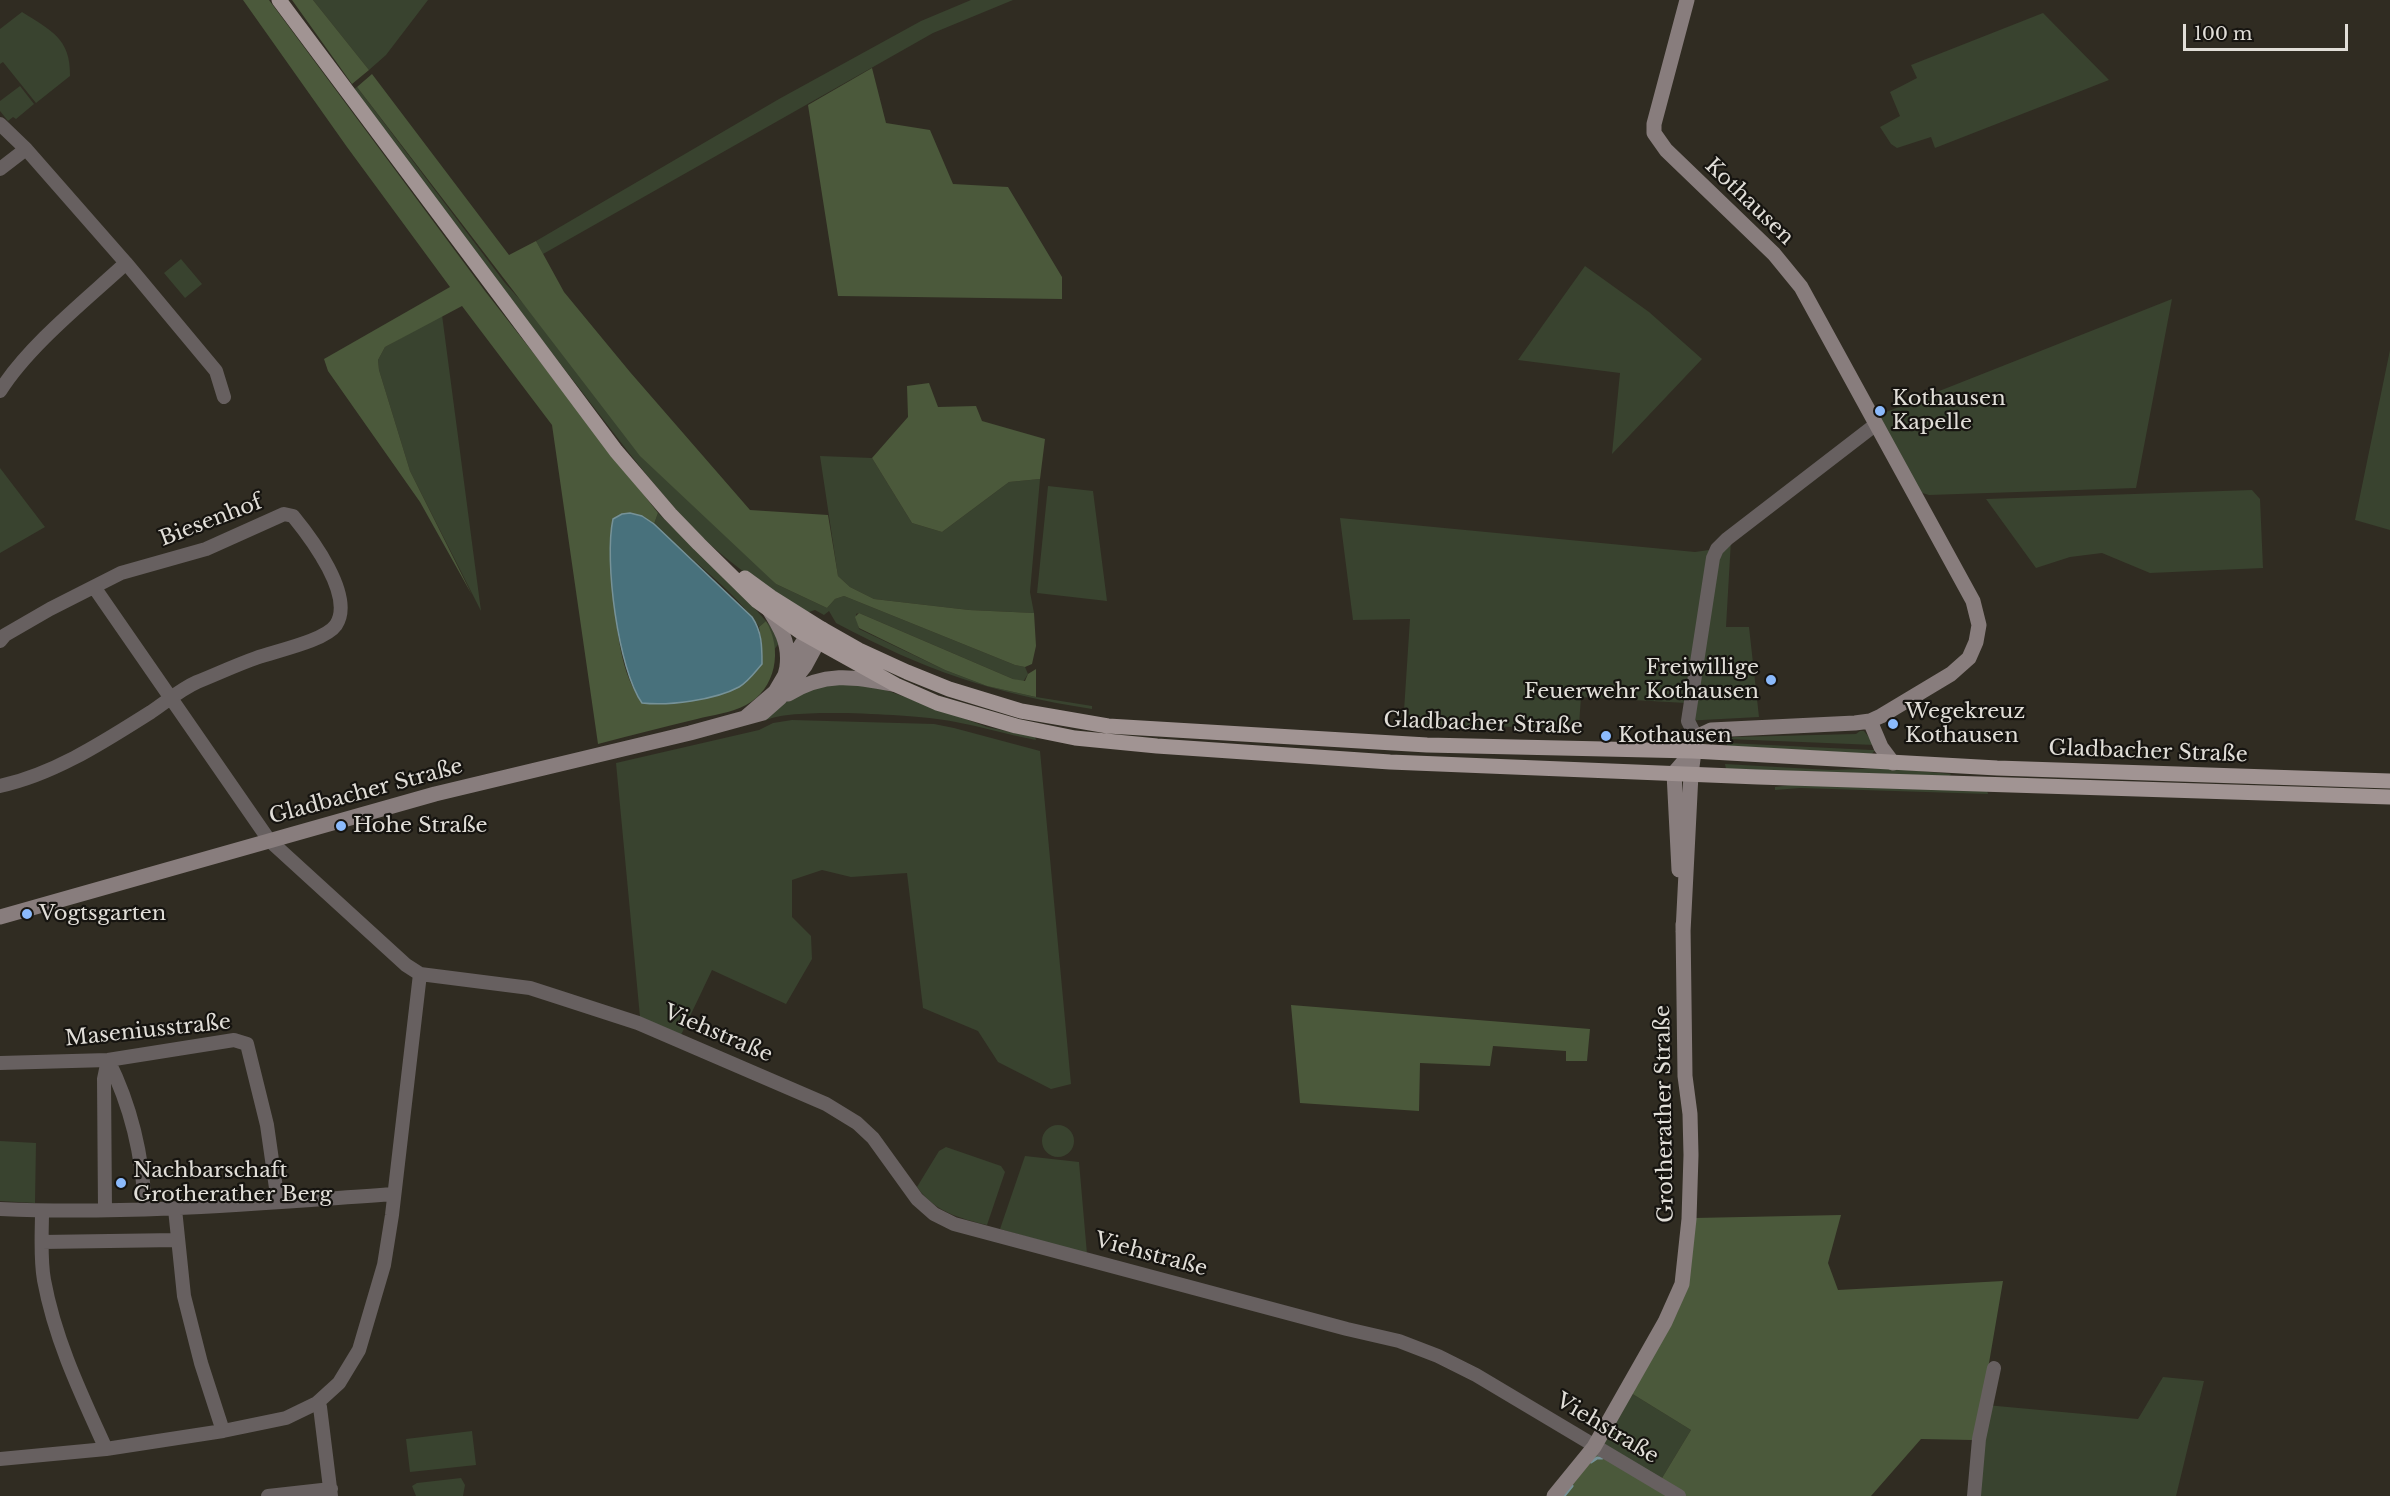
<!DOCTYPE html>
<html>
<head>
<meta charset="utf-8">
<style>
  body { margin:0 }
  #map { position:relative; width:2390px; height:1496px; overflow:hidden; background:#302c22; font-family:"Libre Baskerville",serif }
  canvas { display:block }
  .scale { position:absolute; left:2183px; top:24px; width:165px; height:27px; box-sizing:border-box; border:3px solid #e1ded8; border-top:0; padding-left:8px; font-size:18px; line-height:21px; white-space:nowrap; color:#e1ded8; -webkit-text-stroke:4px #161410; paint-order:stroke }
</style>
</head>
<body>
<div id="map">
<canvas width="2390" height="1496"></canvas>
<div class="scale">100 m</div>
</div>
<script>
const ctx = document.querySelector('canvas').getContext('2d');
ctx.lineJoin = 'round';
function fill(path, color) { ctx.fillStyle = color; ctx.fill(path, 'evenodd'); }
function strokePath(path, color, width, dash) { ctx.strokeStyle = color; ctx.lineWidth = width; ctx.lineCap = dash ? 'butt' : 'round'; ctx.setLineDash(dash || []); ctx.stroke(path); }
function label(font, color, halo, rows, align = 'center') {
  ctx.font = font + ' "Libre Baskerville",serif'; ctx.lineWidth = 4.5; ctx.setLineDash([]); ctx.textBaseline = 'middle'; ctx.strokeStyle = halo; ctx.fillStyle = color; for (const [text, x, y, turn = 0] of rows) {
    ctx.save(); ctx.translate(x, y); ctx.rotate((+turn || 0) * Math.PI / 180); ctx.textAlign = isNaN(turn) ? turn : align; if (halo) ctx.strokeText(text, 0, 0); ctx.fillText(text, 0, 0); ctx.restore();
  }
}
const green = new Path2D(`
  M313,0H428L386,55L369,70Z
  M971,0H1013L933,33L543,254L536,241L779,99L921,21Z
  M22,12C50,30 71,38 70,76L36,103L3,62L0,64V29Z
  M2043,13L2109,80L1935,148L1931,137L1897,148L1891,144L1880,127L1900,116L1890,92L1917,78L1911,65Z
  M20,86L34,104L16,119L13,117L8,121L0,111V101Z
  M357,87L505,283L776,584L827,608L835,599L844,596L1015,665L1025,667L1028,674L1023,682L1013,679L859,613L856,614L859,629L945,670L987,686L1036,697L1092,706V709C994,694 924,670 836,623L829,611L824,615L815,610L806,613C769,591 731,565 700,535C649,483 607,423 562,366C491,275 423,182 353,90Z
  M181,259L202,284L185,298L164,273Z
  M1585,266L1649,312L1702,359L1612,454L1620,373L1518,360Z
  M2172,299L2136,488L1929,495L1916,491L1876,416Z
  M442,315L481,611L410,471L379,370L378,360L385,347Z
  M2390,350V530L2355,520Z
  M820,456L872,458L912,523L942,532L1009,482L1040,479L1030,592L1034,613L969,610L874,599L850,587L838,576Z
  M0,468L45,527L0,553Z
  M1048,486L1093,491L1107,601L1037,593Z
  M2252,490L2260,499L2263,568L2150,573L2102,553L2070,557L2036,568L1986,499Z
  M658,513L742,594L773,629L779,643L774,650V659L771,632L766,621L759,627C733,588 687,558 654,524Z
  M1340,518L1695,552L1709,550L1720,552L1731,540L1726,627H1749L1759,717L1683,721L1686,703L1581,697L1579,725L1546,727L1403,726L1410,619L1353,620Z
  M827,684L872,685L987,727L1035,737L1036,740C1003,734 970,723 937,719C906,715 787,707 765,721L764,718L798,693Z
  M792,720L934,724L954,728L1040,751L1071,1084L1051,1089L998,1062L978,1031L923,1008L907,873L851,877L822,870L792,880V917L811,936L812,959L786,1004L712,970L681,1035L640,1017L616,763L759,730L773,723Z
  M1860,731H1864L1875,745L1728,739L1734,737L1856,734Z
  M1727,743L1872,750H1875L1872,754L1727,746Z
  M1725,764L1830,770L1887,768L1951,774L1949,776L1726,769Z
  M1798,784L1987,790L1988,794L1800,788L1775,790V787Z
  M1042 1141a16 16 0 1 1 32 0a16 16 0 1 1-32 0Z
  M0,1141L36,1143L35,1203L0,1201Z
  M946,1147L1001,1166L1005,1172L987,1225C959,1218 935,1212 917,1187L939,1151Z
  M1025,1156L1079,1162L1087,1254L1000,1229Z
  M2163,1377L2204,1381L2176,1496H1977L1986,1405L2138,1419Z
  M1631,1393L1691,1430L1662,1478L1603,1443Z
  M472,1431L476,1465L410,1472L406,1439Z
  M461,1478L465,1485L463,1496H416L412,1486L417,1483Z`);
const forest = new Path2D(`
  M243,0H269L485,291L658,513L654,524L641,516L610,566C617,611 615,665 642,703L740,686L762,664V645L759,627L766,621C783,650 776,689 746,705C731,713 712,715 697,719C664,727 631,735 598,744L552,425L462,306L385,347L378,360L379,370L410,471L472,595L420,502L328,371L324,359L450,287L347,147Z
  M292,0H313L369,70L352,84Z
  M872,68L886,123L930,130L953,184L1008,187L1062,277V299L838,296L808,105Z
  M372,74L509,255L536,241L564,292L630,372L750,510L828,515L838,576L850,587L874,599L969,610L1034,613L1036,646L1032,664L1025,667L1015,665L844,596L835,599L827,608L776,584L640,456L357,87Z
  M929,383L938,407L976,406L982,421L1045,439L1040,479L1009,482L942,532L912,523L872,458L908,417L907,386Z
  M859,613L1013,679L1025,681L1028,674L1036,669V697L987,686L945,670L859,628L855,617Z
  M1291,1005L1590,1029L1587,1061H1566V1051L1493,1046L1490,1066L1420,1063L1419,1111L1300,1103Z
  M1841,1215L1828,1263L1838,1290L2003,1281L1989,1363L1986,1405L1972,1440L1921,1439L1871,1496H1560L1603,1443L1662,1478L1691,1430L1631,1393L1678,1311L1694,1218Z`);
const water = new Path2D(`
  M630,513L642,516L654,524L752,617C762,632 762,646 762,664C755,672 748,682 739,687C715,700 669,706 642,703C618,669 604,560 613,519L622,514Z`);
const stream = new Path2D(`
  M1591,1462L1597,1458H1602
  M1564,1496L1572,1486`);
const street = new Path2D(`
  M0,124L26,149L126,263L216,371L224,397
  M0,169L26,149
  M0,391C29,345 86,300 126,263
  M94,587L269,840L406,965L420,974L530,988L561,998L638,1023L826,1104L857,1123L873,1138L917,1199L934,1214L954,1224L1347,1329L1399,1341L1438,1356L1476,1375L1679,1496
  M0,641L5,635L50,609L121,573L206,549L284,514L293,516C311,538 355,596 336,625C325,641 275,651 256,658C236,665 217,674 197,682C181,689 166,702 151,712C105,741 55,774 0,786
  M1696,737L1688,721L1713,558L1717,549L1727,539L1875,425
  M108,1060C131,1106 143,1158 145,1209
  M0,1063L108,1060L234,1040L247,1044L267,1125L278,1202
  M0,1209C132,1215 263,1203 394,1194
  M175,1209L184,1296L201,1363L223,1431
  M105,1210L104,1079L108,1060
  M42,1211C42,1233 40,1258 44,1280C55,1340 81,1394 106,1449
  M42,1242L177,1240
  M317,1403L320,1407L331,1496
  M0,1459L106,1449L223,1431L286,1418L317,1403L339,1383L359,1350L384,1265L392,1215L420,974
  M268,1496L331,1489
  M1974,1496L1979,1439L1994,1368`);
const secondary = new Path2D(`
  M768,608C780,627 790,643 787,666
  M788,694C824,672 853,676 892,684
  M1870,721L1881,747L1893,763
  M1679,870L1674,773L1693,751
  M0,917L435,794L690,733L763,713L780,698L805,666L818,642L822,629L810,631L787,667L785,675L775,692L746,717
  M1683,932L1691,774L1696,737L1711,730L1855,723L1870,721L1881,716L1951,674L1969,658L1976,642L1979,625L1973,601L1801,287L1774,254L1666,150L1654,133V124L1687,0
  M1554,1496L1594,1447L1665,1322L1682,1284L1689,1219L1691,1155L1690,1114L1685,1076L1683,924`);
const primary = new Path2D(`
  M279,0L616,451L670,514L699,544L757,601L799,631L896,685L937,703L1016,726L1075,738L1157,746L1390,762L1758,777L2390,797
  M745,578L771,597L822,629L859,650L907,672L949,689L1021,711L1108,726L1427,745L1693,751L1997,768L2390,781`);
const markers = [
  [1880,411,6,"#8bbafc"],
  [1771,680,6,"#8bbafc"],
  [1893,724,6,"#8bbafc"],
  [1606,736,6,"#8bbafc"],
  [341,826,6,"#8bbafc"],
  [27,914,6,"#8bbafc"],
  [121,1183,6,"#8bbafc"]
];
const streetNames = [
  ["Kothausen",1749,202,44],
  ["Biesenhof",211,521,-21],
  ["Gladbacher Straße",1483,724,2],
  ["Gladbacher Straße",2148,752,2],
  ["Gladbacher Straße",366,792,-15],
  ["Maseniusstraße",148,1031,-6],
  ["Viehstraße",718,1034,23],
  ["Grotherather Straße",1665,1114,-91],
  ["Viehstraße",1151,1255,15],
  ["Viehstraße",1607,1429,31]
];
const poiNames = [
  ["Kothausen",1892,399],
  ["Kapelle",1892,423],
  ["Freiwillige",1759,668,"right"],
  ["Feuerwehr Kothausen",1759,692,"right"],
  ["Wegekreuz",1905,712],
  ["Kothausen",1905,736],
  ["Kothausen",1618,736],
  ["Hohe Straße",353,826],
  ["Vogtsgarten",39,914],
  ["Nachbarschaft",133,1171],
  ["Grotherather Berg",133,1195]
];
fill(green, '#39432f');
fill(forest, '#4b593b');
fill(water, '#48717c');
strokePath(water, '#769298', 1.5);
strokePath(stream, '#769298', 3);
strokePath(street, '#676060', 14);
strokePath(secondary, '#887d7d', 15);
strokePath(primary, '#a19493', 15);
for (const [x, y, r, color] of markers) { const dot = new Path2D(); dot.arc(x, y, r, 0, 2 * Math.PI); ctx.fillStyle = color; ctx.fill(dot); strokePath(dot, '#161410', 2); }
label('21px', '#e1ded8', '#161410', streetNames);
label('21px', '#e1ded8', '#161410', poiNames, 'left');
</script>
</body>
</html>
